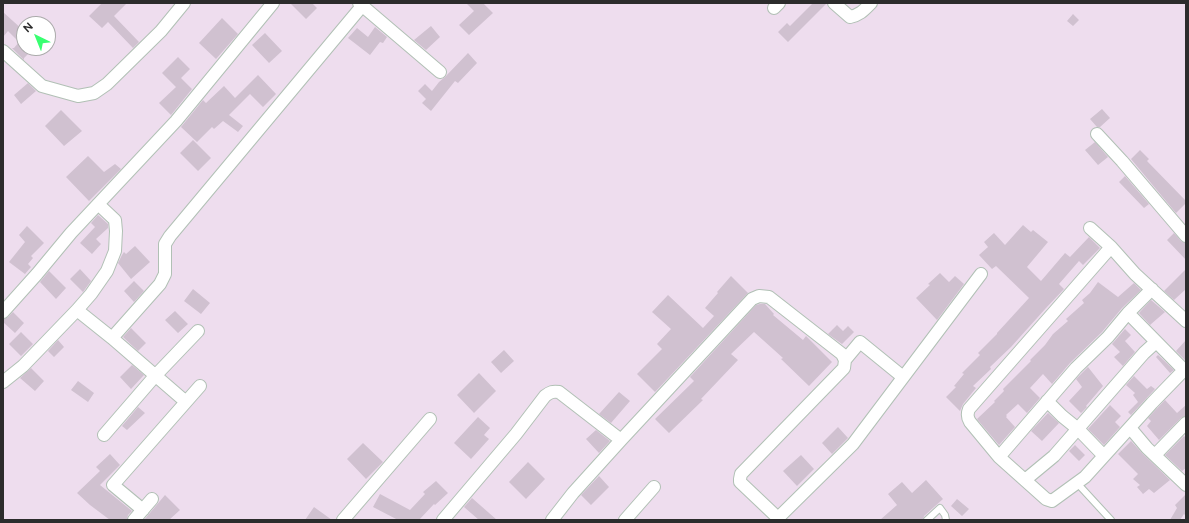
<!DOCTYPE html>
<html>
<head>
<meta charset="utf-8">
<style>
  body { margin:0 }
  #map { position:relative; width:1189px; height:523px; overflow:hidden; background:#ede; font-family:Figtree,sans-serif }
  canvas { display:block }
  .frame { position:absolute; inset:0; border:4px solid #2c2c2c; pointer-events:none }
  .north { position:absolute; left:16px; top:16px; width:40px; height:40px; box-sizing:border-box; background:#fff; border:1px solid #ababab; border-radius:50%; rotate:317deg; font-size:11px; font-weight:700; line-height:16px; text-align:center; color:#2c2c2c }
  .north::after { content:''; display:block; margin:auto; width:14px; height:18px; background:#39ff71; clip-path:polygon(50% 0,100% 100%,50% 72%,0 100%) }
</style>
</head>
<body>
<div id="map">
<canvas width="1189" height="523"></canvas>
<div class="frame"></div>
<div class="north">N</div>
</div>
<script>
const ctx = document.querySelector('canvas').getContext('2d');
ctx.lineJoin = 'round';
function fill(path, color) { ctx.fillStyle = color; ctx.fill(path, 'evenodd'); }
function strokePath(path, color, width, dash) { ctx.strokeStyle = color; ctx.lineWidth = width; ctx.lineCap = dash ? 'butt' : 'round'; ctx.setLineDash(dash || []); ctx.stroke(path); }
const building = new Path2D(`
  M102,3H127L114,16L139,42L133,48L108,22L102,28L89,16Z
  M290,3H312L317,8L306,19Z
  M466,3H483L493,13L469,35L459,25L474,11Z
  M813,3H827L788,42L778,32L787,23L790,26Z
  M3,12L24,31V48H34L24,58V60L12,48H14L19,42L8,31L3,37Z
  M1073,14L1079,20L1073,26L1067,21Z
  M222,18L238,34L216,59L199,43Z
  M431,26L440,37L426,50L414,40Z
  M375,27L387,37L383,43L380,42L370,55L348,38L357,28L368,37Z
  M265,33L282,51L269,63L252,45Z
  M468,53L477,63L458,83L455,81L431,111L422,103L426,99L418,91L425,84L432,91L439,82L445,77Z
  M178,57L190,69L181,78L192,89L171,115L159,103L176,87L162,73Z
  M258,75L276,94L263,107L250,94L229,115L243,126L238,132L223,121L214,129L212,127L197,142L181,127L203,100L206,103L224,86L235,98Z
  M28,83L36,91L21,104L14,95Z
  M1102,109L1110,118L1100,127H1097L1090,119Z
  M61,110L82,131L64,146L45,126Z
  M193,140L211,158L198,171L180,153Z
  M1095,142L1108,157L1098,165L1085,150Z
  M1140,150L1149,159L1147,161L1186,201V203L1176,213L1131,159Z
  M88,156L104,172L115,164L121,169L89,201L66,177Z
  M1125,176L1149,204L1144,208L1119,182Z
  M98,215L108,224V228L96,239L101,244L92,254L80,243L95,227L91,223Z
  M1023,225L1031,232L1033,230L1048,242L1027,267L1041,281L1065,253L1070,257L1089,237L1100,248L1083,265L1079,261L1059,284L1064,289L1046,308L1011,347L990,367L991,369L973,386L976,388L963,404L960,411L946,397L956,387L954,386L964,374L962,373L980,355L978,353L997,334V333L1029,298L996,266L992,269L979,255L988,247L984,242L994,233L1005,245Z
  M27,226L44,243L31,256L33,258L28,264L31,267L25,274L9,262L25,242L19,235Z
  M1174,233L1181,241L1186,243V260L1167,240Z
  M135,246L150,262L131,279L118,263L122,255L124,252L126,254Z
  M80,269L91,281L83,292L70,279Z
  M1186,269V289L1174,300L1164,291Z
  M49,271L66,288L56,299L40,282Z
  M940,273L949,282L955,276L964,284L937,320L916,298L930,285L928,284Z
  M731,276L748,293L655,392L637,374L662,349L657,344L671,329L652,312L668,295L703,328L714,316L705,308L718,293L717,292Z
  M134,281L144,291L134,302L124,291Z
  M1098,282L1118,297L1134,283L1141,290L1122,308L1102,332L1070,363L1052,384L1043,374L1030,388L1040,398L1027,413L1018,404L1006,415L1007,416L1006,417L1015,427L999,445L977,419L995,402L994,401L1004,391L1003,389L1031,361L1030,360L1045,345L1053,334L1068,321L1066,319L1084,303L1082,300L1090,293Z
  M193,289L210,303L201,314L184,301Z
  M1151,300L1165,312L1150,325L1139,313Z
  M760,304H765L774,314L773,315L803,340L806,336L832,362L809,386L781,359L783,358L754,332L731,354L738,360L701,399L703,400L669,433L655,419L694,381L690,377L756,305Z
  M175,311L188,324L178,333L165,320Z
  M13,312L24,323L15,333L3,322V319L8,317Z
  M837,325L843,331L848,326L854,332L842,344L828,334Z
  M131,328L146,343L138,351L123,337Z
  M1125,329L1131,335L1125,341L1135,352L1123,366L1114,357L1120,352L1112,344Z
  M21,332L33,344L21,356L9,344Z
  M58,340L64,347L54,357L48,351Z
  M1186,340V361L1176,351Z
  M504,350L514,361L501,373L491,362Z
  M1158,355L1174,370L1170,373L1156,357Z
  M132,365L144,375L131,389L120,377Z
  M1088,367L1103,386L1086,406L1087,407L1081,413L1069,401L1082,387L1076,379Z
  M31,368L44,381L35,391L20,378Z
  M479,373L496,391L474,413L457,395Z
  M1134,376L1147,389L1151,386L1155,389L1131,415L1128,412L1138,402L1133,395L1135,393L1126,385Z
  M78,381L94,393L88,402L71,390Z
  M619,392L630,401L611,423L599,414Z
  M1165,400L1177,413L1186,405V416L1181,418L1159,440L1147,426L1151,421L1148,418Z
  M1110,405L1121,416L1115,422L1120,427L1104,445L1088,429Z
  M138,407L145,413L127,430L122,426Z
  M1048,413L1059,423L1042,441L1031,431Z
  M478,417L490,428L484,435L489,439L471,459L454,443Z
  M838,427L848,438L832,454L822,443Z
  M596,430L610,441L599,453L586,439Z
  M1184,436L1186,438V468L1182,471L1165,455Z
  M1131,441L1142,453L1170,480L1154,493L1149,489L1143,494L1137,487L1140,485L1133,479L1138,474L1118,454Z
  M363,443L383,462L366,479L347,459Z
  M1075,445L1085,455L1079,461L1069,451Z
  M110,454L120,465L100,485L132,511L128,515L127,520H110L90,505L77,493L100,471L96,467Z
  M801,455L814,469L797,486L783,471Z
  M528,462L545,479L526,499L509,482Z
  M599,476L609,487L591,505L581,495Z
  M926,480L943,499L924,516L923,520H880L897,505L888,494L902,482L912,493Z
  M436,481L448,493L435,505L434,504L419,520H398L373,507L380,494L410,510L425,494L423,492Z
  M1186,494V516L1184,514L1180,520H1170L1177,508L1175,505Z
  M165,495L180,510L169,520H144Z
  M472,498L497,520H479L464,507Z
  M957,499L969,509L962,516L951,506Z
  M314,507L332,520H305Z`);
const service = new Path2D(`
  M1077,483L1111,520
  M927,520L940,508L945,515L946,520`);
const minor = new Path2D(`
  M359,3L440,72
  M834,3L850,17C860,15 864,10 871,3
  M774,8L779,3
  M3,51L42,86L78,96L94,93L107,84L161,31L184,3
  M1097,134L1122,161L1186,236
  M1090,228L1111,247L1135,274L1186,321
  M77,310L112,338L186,402
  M3,312L37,274L71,233L176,121L273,3
  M1128,313L1152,289
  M112,338L160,284L165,274V244L170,236L362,6
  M845,360L860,342L903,377
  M3,382L23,366L77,310L91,294L107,271L115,251L116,231L115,220L98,204
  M1047,401L1062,416L1078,429L1104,456
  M1131,429L1147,448L1186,485
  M104,435L155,376L198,331
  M1155,455L1186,423
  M999,457L1076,368L1108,337L1128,313L1184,370L1152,403L1085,477L1052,501L1046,499L999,457L970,422C967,417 967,414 969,409L1111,247
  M1025,480L1054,456L1144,353L1156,342
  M143,510L113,485L200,386
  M778,518L853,444L862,432L981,274
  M134,520L152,499
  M343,520L430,419
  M443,520L516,434L545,396C550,392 553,391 559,392L621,440
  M552,520L573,493L621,440L752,299L759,296L769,297L842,354L845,360L844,368L741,474L740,479V482L778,518L776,520
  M625,520L654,487`);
fill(building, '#d0c1d0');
strokePath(service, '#b1c0b5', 8);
strokePath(minor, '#b1c0b5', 14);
strokePath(service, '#fff', 6);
strokePath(minor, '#fff', 12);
</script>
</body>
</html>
